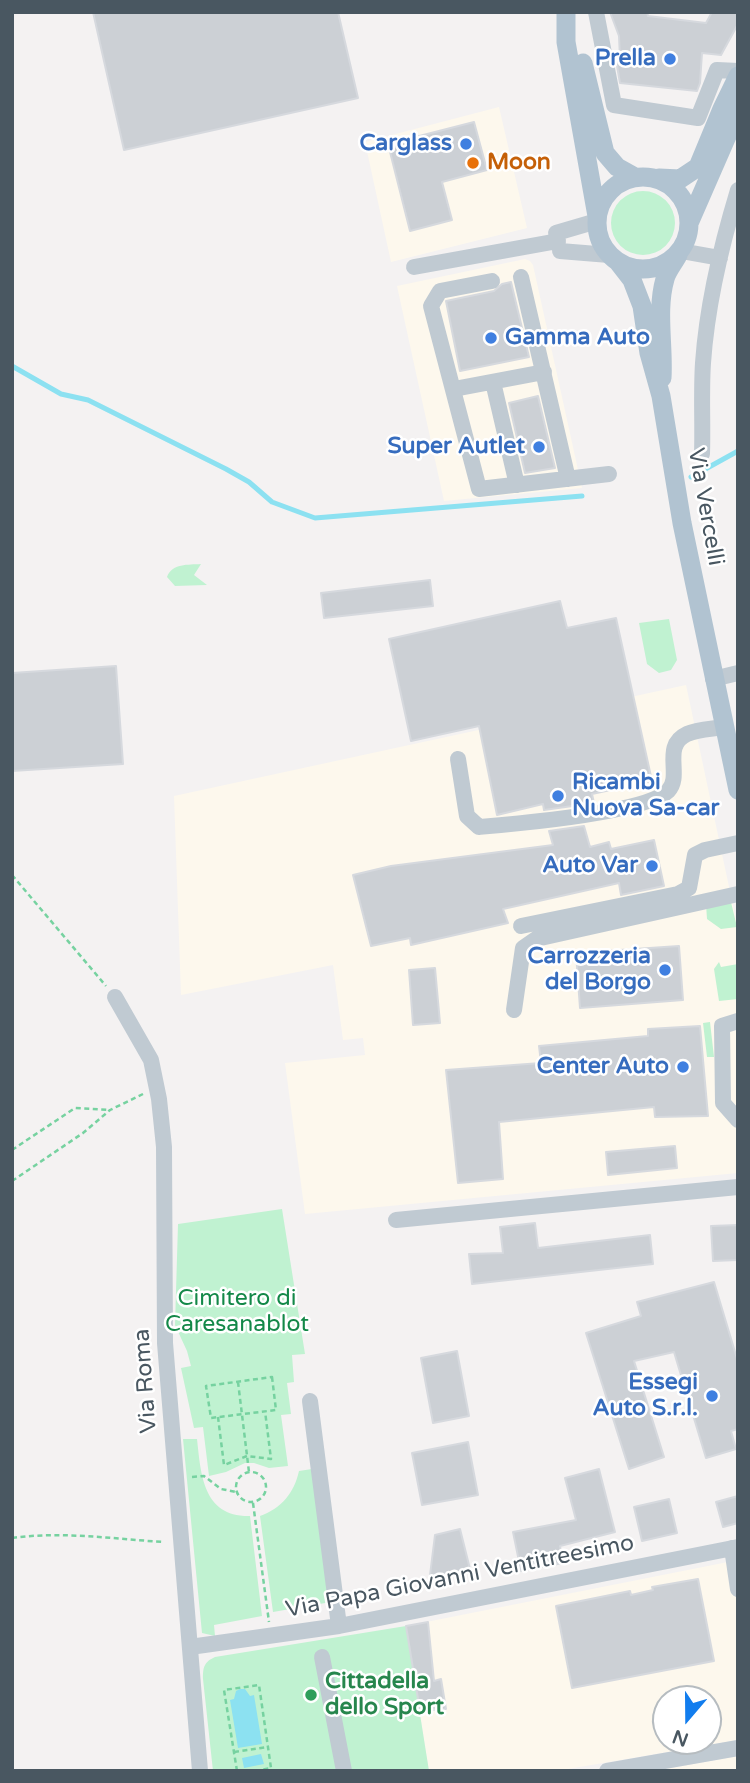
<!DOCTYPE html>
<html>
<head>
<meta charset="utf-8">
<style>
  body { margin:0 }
  #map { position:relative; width:750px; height:1783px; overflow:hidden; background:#f4f2f2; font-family:"Varela Round",sans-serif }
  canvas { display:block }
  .frame { position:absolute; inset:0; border:14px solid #495761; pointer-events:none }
  .north { position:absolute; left:652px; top:1685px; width:70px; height:70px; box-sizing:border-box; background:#fff; border:2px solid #b6bcc0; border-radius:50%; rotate:200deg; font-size:19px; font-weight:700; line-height:28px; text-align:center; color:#495761 }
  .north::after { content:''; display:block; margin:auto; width:24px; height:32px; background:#127dee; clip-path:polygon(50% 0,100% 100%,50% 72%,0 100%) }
</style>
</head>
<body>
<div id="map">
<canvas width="750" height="1783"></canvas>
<div class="frame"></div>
<div class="north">N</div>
</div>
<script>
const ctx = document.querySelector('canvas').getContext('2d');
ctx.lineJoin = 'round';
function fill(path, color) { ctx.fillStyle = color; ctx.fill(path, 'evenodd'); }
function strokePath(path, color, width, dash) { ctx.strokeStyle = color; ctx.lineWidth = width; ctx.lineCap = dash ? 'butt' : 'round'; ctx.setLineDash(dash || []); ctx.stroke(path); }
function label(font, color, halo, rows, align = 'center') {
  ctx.font = font + ' "Varela Round",sans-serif'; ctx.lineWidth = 5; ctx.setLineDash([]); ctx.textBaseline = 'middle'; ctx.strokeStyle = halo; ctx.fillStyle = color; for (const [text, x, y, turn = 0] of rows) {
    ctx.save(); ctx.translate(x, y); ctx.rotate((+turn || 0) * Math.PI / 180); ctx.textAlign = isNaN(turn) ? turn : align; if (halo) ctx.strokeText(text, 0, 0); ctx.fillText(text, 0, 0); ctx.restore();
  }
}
const commercial = new Path2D(`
  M499,107L527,228L391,262L365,142Z
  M525,259L530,261L533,265L582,488L444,501L397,286Z
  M686,685L738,929V1173L305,1214L285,1063L365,1055L363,1038L343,1040L333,965L181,995L174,796Z
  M738,1560V1740L556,1771H429L406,1626ZM666,1699H708V1741H666Z
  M738,1756V1771H655Z`);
const green = new Path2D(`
  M611 223a32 32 0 1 1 64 0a32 32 0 1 1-64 0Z
  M201,564L194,575L207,585L175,586L167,577C172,563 188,565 201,564Z
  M669,619L677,660L671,670L659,673L647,664L639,623Z
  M730,898L737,927L721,929L707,919L706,904Z
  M719,962L721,967L738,964V999L719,1001L714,969Z
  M710,1022L714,1057H707L703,1023Z
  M282,1209L305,1354L292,1355L294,1382L287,1383L291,1414L281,1415L288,1466L269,1468L254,1463H245L226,1472L209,1476L203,1427L194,1428L181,1368L191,1366L187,1351L175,1325L178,1224Z
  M183,1439H197C201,1475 203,1517 250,1516L262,1616L214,1625L215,1636L202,1633Z
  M312,1469L331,1602L273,1612L260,1516C282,1508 294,1493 299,1471Z
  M406,1626L429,1771H213L203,1679C203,1667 204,1662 215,1657Z`);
const water = new Path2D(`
  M240,1689H245L250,1696L254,1695L262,1744L238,1748L230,1700L234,1699L236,1691Z
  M261,1754L264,1764L244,1768L242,1758Z`);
const stream = new Path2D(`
  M12,366L61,394L88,400L226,469L249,482L272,502L315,518L582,496
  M691,477L738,451`);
const building = new Path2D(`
  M93,12H338L358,98L124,150Z
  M610,12H647L648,16L706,23L712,12H738V24L721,55L702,53L700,83L697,91L620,83L616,60L620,59L619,36Z
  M474,122L487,170L442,182L452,220L410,231L388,144Z
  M511,282L529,357L460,371L446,301L494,291L502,284Z
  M538,396L555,468L525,473L509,403Z
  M430,580L433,606L324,618L321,593Z
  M560,601L567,628L616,618L652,781L592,794L594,803L544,810L543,804L497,815L479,726L411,741L389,639Z
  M116,666L123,764L12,771V673Z
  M584,826L590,847L609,842L611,849L654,840L664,886L621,895L619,883L503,909L508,923L411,945L410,938L371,946L353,875L391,866L553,845L549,831Z
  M679,946L683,1000L580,1008L576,953Z
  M435,968L440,1023L413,1025L409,970Z
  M700,1026L708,1116L655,1117L654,1107L499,1122L503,1179L458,1183L446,1070L541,1063L539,1046L648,1036V1029Z
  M675,1146L677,1168L608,1175L606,1152Z
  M535,1223L538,1248L650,1235L653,1264L472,1284L469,1254L503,1253L500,1227Z
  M738,1225V1260L713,1261L711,1226Z
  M714,1282L738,1362V1429L731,1431L736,1449L706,1458L674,1352L634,1361L664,1457L629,1469L586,1333L641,1316L637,1302Z
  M457,1351L469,1416L433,1423L421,1358Z
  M468,1442L478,1495L422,1505L412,1453Z
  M599,1469L615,1532L560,1546L563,1563L521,1571L513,1532L576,1520L565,1478Z
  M738,1496V1523L723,1527L716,1502Z
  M669,1499L677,1533L642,1541L634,1507Z
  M460,1529L471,1573L430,1575L435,1535Z
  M698,1579L714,1661L572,1688L556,1606L630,1591L631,1595L653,1590L652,1587Z
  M428,1622L434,1681L441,1679L446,1709L420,1711L406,1626Z`);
const path = new Path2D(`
  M12,875L106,986
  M12,1150L75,1108L110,1110
  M12,1181L83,1133L110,1110L143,1094
  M272,1377L276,1410L211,1418L206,1386Z
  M238,1382L249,1472
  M218,1417L224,1465L247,1456L271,1459L265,1411
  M236 1487a15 15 0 1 1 30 0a15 15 0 1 1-30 0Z
  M192,1477L204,1476L221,1489L236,1492
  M253,1503L269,1622
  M12,1538C63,1531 113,1539 164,1542
  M234,1752L268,1747
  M237,1771L224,1690L259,1685L271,1768L256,1771`);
const minor = new Path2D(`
  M596,12L614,105L698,118L717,70L738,71
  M556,233L597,221
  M560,251L609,255
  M681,251L720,258
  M414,267L558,241
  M521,277L568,479
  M492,281L440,291L431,306L479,489L609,474
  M493,382L517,485
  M454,389L544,372
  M702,454C703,424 701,393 703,363C707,305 721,246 738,190
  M713,679L738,673
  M458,759L467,816L479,827C514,824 645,813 668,791C683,776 661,746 687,734C697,729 712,729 724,727
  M521,926L678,894L689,888L695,855L705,850L738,843
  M115,997L151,1060L159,1099L164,1147L165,1343L200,1771
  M514,1010L523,948L536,939L738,894
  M738,1021L722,1026L723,1103L738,1120
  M396,1220L738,1187
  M310,1401L339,1626
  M732,1548L738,1589
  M190,1647L339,1626L738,1547
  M322,1657L344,1771
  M607,1771L738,1748`);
const major = new Path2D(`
  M566,13V42L597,216
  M583,63L605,153L617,167L635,177
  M597 223a46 46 0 1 1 92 0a46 46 0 1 1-92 0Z
  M659,178L680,179L698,167L722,109L738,76
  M690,221L738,111
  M618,262L632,280L642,306L649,353L661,396L682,523L738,790
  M662,378C664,346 656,310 665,279C667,271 674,263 678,255`);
const markers = [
  [670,59,7,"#3f7fe0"],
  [466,144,7,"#3f7fe0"],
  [473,163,7,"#e8710a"],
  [491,338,7,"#3f7fe0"],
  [539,447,7,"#3f7fe0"],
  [558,796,7,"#3f7fe0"],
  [652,866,7,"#3f7fe0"],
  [665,970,7,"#3f7fe0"],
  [683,1067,7,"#3f7fe0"],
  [712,1396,7,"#3f7fe0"],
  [311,1695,7,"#2e9e5b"]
];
const shopNames = [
  ["Prella",656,59],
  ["Carglass",452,144],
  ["Gamma Auto",505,338,"left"],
  ["Super Autlet",525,447],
  ["Ricambi",572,783,"left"],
  ["Nuova Sa-car",572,809,"left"],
  ["Auto Var",638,866],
  ["Carrozzeria",651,957],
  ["del Borgo",651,983],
  ["Center Auto",669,1067],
  ["Essegi",698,1383],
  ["Auto S.r.l.",698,1409]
];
const foodNames = [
  ["Moon",487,163]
];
const streetNames = [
  ["Via Vercelli",705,507,80],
  ["Via Roma",146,1381,-94],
  ["Via Papa Giovanni Ventitreesimo",460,1577,-11]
];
const parkNames = [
  ["Cimitero di",237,1299],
  ["Caresanablot",237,1325]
];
const leisureNames = [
  ["Cittadella",325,1682],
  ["dello Sport",325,1708]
];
fill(commercial, '#fdf8ed');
fill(green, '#c0f2d1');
fill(water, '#8ce1f1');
strokePath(stream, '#8ce1f1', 5);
fill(building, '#ccd0d5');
strokePath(building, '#d6d9de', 2);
strokePath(path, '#76d2a0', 2.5, [5, 3.5]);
strokePath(minor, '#c0cad2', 16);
strokePath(major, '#b1c3d1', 19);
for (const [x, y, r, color] of markers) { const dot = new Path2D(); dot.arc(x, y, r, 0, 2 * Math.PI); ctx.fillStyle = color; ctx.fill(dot); strokePath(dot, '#fff', 2.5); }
label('bold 23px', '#366cbe', '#fff', shopNames, 'right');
label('bold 23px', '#c56008', '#fff', foodNames, 'left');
label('23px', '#495761', '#fff', streetNames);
label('23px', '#138848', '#fff', parkNames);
label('bold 23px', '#27864d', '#fff', leisureNames, 'left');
</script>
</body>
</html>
